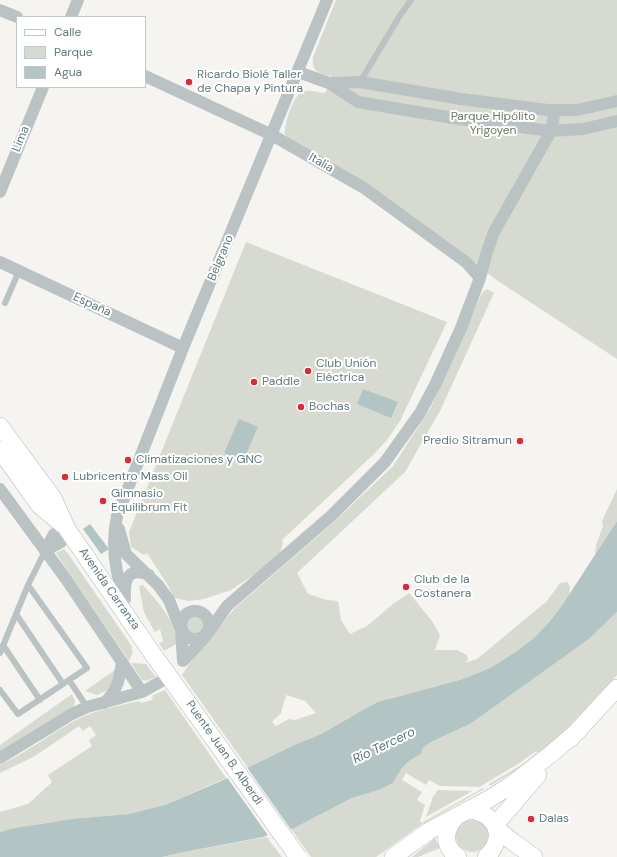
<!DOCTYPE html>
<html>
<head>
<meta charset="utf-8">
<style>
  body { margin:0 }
  #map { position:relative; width:617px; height:857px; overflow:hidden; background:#f5f4f1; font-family:"DM Sans",sans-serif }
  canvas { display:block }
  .legend { position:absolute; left:16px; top:16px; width:130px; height:72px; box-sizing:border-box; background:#fff; border:1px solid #c0c9cb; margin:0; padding:5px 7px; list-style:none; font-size:12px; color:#61797c }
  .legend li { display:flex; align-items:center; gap:8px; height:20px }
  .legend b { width:20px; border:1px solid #c0c9cb }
</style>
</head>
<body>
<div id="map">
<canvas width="617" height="857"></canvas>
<ul class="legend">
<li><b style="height:5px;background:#fff"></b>Calle</li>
<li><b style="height:11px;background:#d7dad1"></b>Parque</li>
<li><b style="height:11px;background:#b2c4c3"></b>Agua</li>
</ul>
</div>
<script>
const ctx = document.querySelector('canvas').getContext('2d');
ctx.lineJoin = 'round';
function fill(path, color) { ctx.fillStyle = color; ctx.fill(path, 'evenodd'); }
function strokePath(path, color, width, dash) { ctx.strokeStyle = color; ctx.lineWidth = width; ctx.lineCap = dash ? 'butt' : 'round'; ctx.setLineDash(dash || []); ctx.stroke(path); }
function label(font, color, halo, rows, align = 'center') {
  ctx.font = font + ' "DM Sans",sans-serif'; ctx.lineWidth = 4; ctx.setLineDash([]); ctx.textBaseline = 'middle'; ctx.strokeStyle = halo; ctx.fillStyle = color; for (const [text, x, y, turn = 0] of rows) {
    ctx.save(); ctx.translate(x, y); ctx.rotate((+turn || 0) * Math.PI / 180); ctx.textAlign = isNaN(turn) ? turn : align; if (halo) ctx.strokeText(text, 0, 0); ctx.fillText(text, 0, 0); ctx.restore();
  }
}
const green = new Path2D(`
  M336,0H617V359L498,281L369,185L290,140L285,135C283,127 293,97 301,92C308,89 317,92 325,93L332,76C320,75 311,71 313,57Z
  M246,242L447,322L400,421L387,440L374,454L282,540L283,543L280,553L255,574L231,590L204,599L189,601L174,598L169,587L147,553L144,555L131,547L129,532Z
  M487,289L494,293L441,409L405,472L297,573L308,594L327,600L338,601L341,620L350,634L367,626L393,604L409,593L432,621L440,635L435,650H457L467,655L468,660L465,663L477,659L547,601L560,583L568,582L570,587L569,596L550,621L535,637L517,651L492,667L463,679L392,698L350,717L319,735L294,745L248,768L182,675L198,651L235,608L334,522L393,466L431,407L481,295L484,291ZM286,695L305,701L316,713L295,720L289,719L276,726L272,722L281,713Z
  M617,489V521L595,555L596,545L603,526L602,521Z
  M64,549L69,555L133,648L131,649L133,652L129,661L56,553Z
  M143,585C158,603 176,619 176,644L164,651L159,643L163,641L160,629L155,632L150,624L151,622H149L144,612L139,586Z
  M617,612V675C592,701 567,731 539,754C524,767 507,776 490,786L489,784L520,766L538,752L536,751L518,764L479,787L440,786L429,780L426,785L406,773L402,780L422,792L417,800L425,805L420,821L421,823L483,788L484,789L422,824L376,857H311L291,829L352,798L379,790L393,783L402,768L409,761L421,754L423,748L429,743L470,724L487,712L590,638Z
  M184 625a11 11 0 1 1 22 0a11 11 0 1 1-22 0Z
  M131,663L146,664L156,677L146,681L142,680Z
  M118,668L108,690L97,695L85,691Z
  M165,690L226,778L165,805L149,810L130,814L45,823L0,832V812L28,804L52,782L48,775L92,746L89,740L96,735L90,726L83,731L79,726L35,756L0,773V765C28,752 52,732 80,718C98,709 119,706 139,701L141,703L152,700L153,695Z
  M72,694L75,701L74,706L61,715L0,752V745Z
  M438,790L472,791L426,817L432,800V798Z
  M456 836a16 16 0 1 1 32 0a16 16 0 1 1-32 0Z
  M266,837L269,839L267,841L269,840L282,857H162L179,853Z
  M435,838L440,848L418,857H412Z`);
const water = new Path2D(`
  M363,389L398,402L391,418L357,404Z
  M239,419L258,427L243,461L224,453Z
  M617,521V612L590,638L575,649L487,712L470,724L429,743L423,748L421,754L409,761L402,768L393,783L379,790L352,798L292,829L281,830L263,837L179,853L162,857H0V832L15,828L73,819L130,814L165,805L221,781L294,745L319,735L363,710L378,702L463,679L492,667L517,651L535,637L550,621L563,604Z
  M90,524L109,549L101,554L83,529Z`);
const pier = new Path2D(`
  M246,766L292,831L281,832L269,837L226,776Z`);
const service = new Path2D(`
  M360,82L399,17L411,0
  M5,303L19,271
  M16,614L63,684
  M3,645L40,700
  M0,653L28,585L45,551
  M69,680L87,707
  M0,690L18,714L87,668L28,585`);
const minor = new Path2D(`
  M0,10L17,17
  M71,17L78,0
  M298,72L329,83L358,102L459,119L551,131L583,129L617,121
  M145,76L272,135L364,188L467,263L480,278
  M329,83L360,82L461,99L548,110H577L617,101
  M0,192L43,87
  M0,262L183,348
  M0,489L66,579L142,692
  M119,529L126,554L158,585L169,600L180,628
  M45,551L54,534L67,529
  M45,551L61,542L67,529
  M125,596C124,577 130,567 149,575
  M125,599C115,573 111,544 117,516L183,348L327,0
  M181 625a14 14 0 1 1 28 0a14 14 0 1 1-28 0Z
  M181,632L183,661L205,637
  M208,633L227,606L331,516L385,462L420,413L435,385L461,328L480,278L486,255L494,232L551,131L555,110
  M104,703C117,692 120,678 122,662
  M0,758L72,714L87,707L142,692L160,682`);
const secondary = new Path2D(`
  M0,426L53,498L67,529L150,650
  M0,450L40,506L63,525
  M570,739L617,688
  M467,810C495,811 508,837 486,857
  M457,816C445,828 441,845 458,857
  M495,825L538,775
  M496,828L513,842L534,857
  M393,857L429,831L489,799L510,786L551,754L578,731`);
const secondaryBridge = new Path2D(`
  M150,650L298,857`);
const markers = [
  [189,82,4,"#dd2a39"],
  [308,371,4,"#dd2a39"],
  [254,382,4,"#dd2a39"],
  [301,407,4,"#dd2a39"],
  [520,441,4,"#dd2a39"],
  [128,460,4,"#dd2a39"],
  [65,477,4,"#dd2a39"],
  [103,501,4,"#dd2a39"],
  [406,587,4,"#dd2a39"],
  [531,819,4,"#dd2a39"]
];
const poiNames = [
  ["Ricardo Biolé Taller",197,75],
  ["de Chapa y Pintura",197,89],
  ["Club Unión",316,364],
  ["Eléctrica",316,378],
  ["Paddle",262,382],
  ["Bochas",309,407],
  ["Predio Sitramun",512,441,"right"],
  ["Climatizaciones y GNC",136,460],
  ["Lubricentro Mass Oil",73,477],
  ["Gimnasio",111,494],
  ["Equilibrum Fit",111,508],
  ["Club de la",414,580],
  ["Costanera",414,594],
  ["Dalas",539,819]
];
const parkNames = [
  ["Parque Hipólito",493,117],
  ["Yrigoyen",493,131]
];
const streetNames = [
  ["Lima",21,139,-68],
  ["Italia",321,163,30],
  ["Belgrano",221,258,-67],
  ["España",92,305,25],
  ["Avenida Carranza",109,589,55],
  ["Puente Juan B. Alberdi",224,753,55]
];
const waterNames = [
  ["Río Tercero",384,746,-26]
];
fill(green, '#d7dad1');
fill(water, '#b2c4c3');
fill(pier, '#f5f4f1');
strokePath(secondary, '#aeb7b8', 18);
strokePath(service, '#bbc2c4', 6);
strokePath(minor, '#bbc2c4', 12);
strokePath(secondary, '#fff', 17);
strokePath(secondaryBridge, '#aeb7b8', 18, []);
strokePath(secondaryBridge, '#fff', 17);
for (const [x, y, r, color] of markers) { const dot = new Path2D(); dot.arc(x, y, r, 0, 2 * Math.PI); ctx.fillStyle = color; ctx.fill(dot); strokePath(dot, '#fff', 1.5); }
label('12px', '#61797c', '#fff', poiNames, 'left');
label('12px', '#6f7964', '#fff', parkNames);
label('12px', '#61797c', '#fff', streetNames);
label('italic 13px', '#5c7876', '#fff', waterNames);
</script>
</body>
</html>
